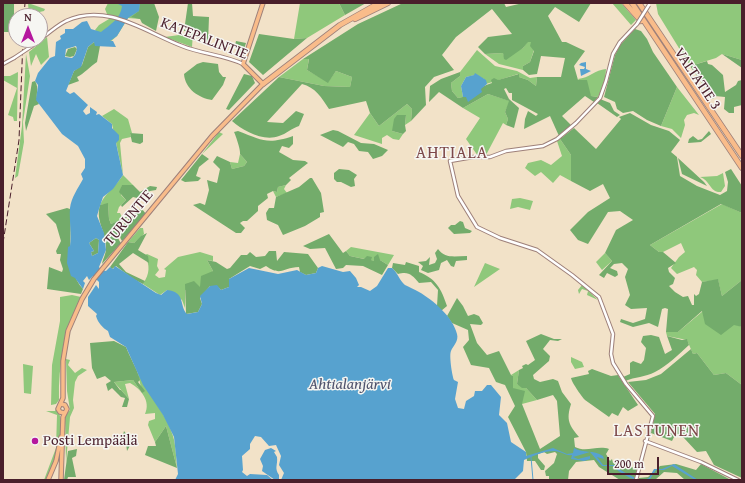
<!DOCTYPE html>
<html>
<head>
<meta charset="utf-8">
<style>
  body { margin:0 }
  #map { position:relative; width:745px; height:483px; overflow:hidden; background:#f2e2c8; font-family:"Gentium Book Plus",serif }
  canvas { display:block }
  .frame { position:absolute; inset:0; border:4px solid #4a1f2b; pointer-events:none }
  .north { position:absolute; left:8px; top:8px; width:40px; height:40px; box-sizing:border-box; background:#f6f6f2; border:1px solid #b1a0a2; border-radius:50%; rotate:0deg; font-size:11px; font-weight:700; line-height:16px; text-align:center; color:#4a1f2b }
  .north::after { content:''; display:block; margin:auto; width:14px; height:18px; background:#b5179e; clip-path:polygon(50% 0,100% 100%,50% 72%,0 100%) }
  .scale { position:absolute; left:607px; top:457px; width:52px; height:18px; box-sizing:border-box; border:2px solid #4a1f2b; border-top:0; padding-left:5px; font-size:12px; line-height:14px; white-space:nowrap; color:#4a1f2b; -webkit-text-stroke:3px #f6f6f2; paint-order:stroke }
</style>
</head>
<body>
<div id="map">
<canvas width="745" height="483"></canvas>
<div class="frame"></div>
<div class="north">N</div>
<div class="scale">200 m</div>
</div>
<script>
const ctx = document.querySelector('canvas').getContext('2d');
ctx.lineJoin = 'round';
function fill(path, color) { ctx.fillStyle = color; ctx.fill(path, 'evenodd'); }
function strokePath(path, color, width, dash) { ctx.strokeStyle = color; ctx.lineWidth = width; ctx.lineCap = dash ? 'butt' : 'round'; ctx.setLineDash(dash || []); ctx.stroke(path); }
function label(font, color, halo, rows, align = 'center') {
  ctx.font = font + ' "Gentium Book Plus",serif'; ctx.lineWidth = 3; ctx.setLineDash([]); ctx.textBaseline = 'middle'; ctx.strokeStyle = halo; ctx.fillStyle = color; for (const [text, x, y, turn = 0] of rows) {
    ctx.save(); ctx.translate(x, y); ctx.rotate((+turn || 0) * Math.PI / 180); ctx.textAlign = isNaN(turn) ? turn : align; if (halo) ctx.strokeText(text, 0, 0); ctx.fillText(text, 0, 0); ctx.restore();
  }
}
const green = new Path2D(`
  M28,3L45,9L44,11L35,13L34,16H29Z
  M108,3H145L140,19L128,18L117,36L110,42L101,39L95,30L99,25L109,19L105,9Z
  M300,3H339L345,15L307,38L294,39Z
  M612,3H621L636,20L631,25Z
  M656,3H742V60L722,54L716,58L690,66L658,14Z
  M193,33L192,47L165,37Z
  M47,37L49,57L41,65L36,54L31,66L29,52Z
  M528,41L531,42L534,50L530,62L523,66V70L499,64L485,54L503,53L504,56L523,48Z
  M477,50L495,66L517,71L530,78L537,77L536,86L528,80L519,77L518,74L486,84L484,79L475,75L466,77L461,86L463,97L458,98L452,91L451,83L460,76V72Z
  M26,54L30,76L23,122L24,142L18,176L15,178L22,126Z
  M309,58L307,70L328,82L336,71L352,77L350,87L324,86L279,77L303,59Z
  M606,69L605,82L598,97L591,96L578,79C589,78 595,70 606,69Z
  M18,72L17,121H14L13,117L8,115L17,88L3,80V76H10Z
  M677,87L699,115L694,113L687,115L684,120L685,125L681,138L672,129L661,126Z
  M488,94L510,101L505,112L508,119L506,125L503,123L486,155L478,156L466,139L480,118L463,108Z
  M407,104L412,109L411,121L405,125L406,115L392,131L403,134L399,140L393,139L387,135L382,138V144L354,135L370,113L379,126Z
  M114,109L128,119L132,133H130L131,137L122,139L120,143L123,175L133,185H122L121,195L126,200L119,207L117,213H120L123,219L111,224L109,219L108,204L100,205C105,193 116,186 123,175L112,124L102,116Z
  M219,132L223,134L202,154Z
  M560,139L571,155V181L560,175L553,183L541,172L535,176L525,168L528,163L541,160L551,165L562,156L557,141Z
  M240,154L247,162L244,166L232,169L230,162L238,163Z
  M723,173L725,186L721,192C710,193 710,180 700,177L717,176Z
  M286,185L284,189L287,193L276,197L273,191L277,192L278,187Z
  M520,198L533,201L530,210L518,207L510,209L512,199Z
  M722,204L742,213V280L722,296L718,280L702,282L696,275L697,270L694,267L677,274L671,268L679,257L685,252L681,243L663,252H659L650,245Z
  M140,228H143L144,234L134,243L128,242Z
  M351,247L394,255L388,265L380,260L374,261L350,256L346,251Z
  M200,252L213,256V261L207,260L213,271L200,287L185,290V308L182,300L167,290L160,295L143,284C150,273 150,266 145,255L147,254L158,259L157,266L159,270L155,275L159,278L165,277L166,270L164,269L178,257Z
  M605,253L612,261L602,270L596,262Z
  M485,263L500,269L474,287Z
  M582,285L598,300L587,295L588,291L582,289L579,294L578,290Z
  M72,295L81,297C65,329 58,365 59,400L56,404L51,405L52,365L60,321V297Z
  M703,311L742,327V385L726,373L714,375L697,353L693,354L687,340L667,336L666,332H678Z
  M571,357L582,362L584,367L575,369L571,362Z
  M66,359L70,360L68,365L75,373L82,368L87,370L78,376L75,382L73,400L74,408L70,417L66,463L65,416L70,410L67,391Z
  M23,364L33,366L31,394L24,393Z
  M519,370L517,384L526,388L537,400L522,404L513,388V376L511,375Z
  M138,373C149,394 166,414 173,436C176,446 176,458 177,468L166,426L155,442L148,425L149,421L155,419V413L145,414C151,401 141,389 130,383L125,384L129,399L114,382L133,380L142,393Z
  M56,409C70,423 53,465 47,480H44L56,448L57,415L46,411H55Z`);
const forest = new Path2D(`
  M3,3H14V32H3Z
  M140,3H154L159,17L156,31L142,23L140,19L131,17L139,11Z
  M188,3H192L193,16L209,17L208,43L196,36V31H184Z
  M339,3H366L345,15Z
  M403,3H504L506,7L523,3H591L579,22L555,7L548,16L562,42H566L585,51L574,66L578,80H587L591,96L598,97L594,102L585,96L562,116L571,125L559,136L550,116L524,129L525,119L528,111L536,116L538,114L512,100V93H509L506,88L504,89L509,99L519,108L514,128L506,125L508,119L505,112L509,101L488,94L463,108L439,92L429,102L430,86L441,79L460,72V76L451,83L452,91L458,98C471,96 480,86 492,83L491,80L494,78L498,80L519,74V77L528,80L536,86L537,77H561L565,58L541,56L537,74L529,75L523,70V66L530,62L534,51L530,46L531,42H528L523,48L506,60L504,59L503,53L485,54L478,47L488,37L512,34L492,9L456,37L442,55L454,70L434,77L425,87L426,105L411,121L412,109L407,104L379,126L370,113L366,101L329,109C322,98 315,87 302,84L267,122L283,123L296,111L304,114L299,126C292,128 286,134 279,136C264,142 243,131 232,121L279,77L324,86L350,87L352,77L336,71L328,83L307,70L309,59H303L358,24Z
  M635,29L641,31L647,39L653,52L677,87L661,126L647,120L633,111L623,113L617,109L615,102L604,97L615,55L620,45Z
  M259,34L294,39L307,38L263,75L249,62Z
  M236,41L246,43L242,55L240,56L235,45Z
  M94,42L100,46L97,62C89,67 85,73 77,77L79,81L68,85L74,71L82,65L88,47Z
  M75,47L77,49L74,56L70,57L65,56L68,49Z
  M722,54L742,60V68Z
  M707,61L708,64L712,65L723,75L725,92L736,85L738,81L742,80V105L734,107V113H729L724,109L725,97L715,96L713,99L690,66Z
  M203,62L218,64L219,72L223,77H226L223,85L212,100C199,98 185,89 184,74L197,64Z
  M244,74L252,76L255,83L229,110L226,109Z
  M35,81C40,88 34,96 39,104L34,106L26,131L25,123L32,82Z
  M600,99L610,103L614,111L620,115L617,117L597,103Z
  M630,113L651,125L669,131L680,140L671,152L677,157L680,176L697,186L720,195L727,191L728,182L725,172L731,169L742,186V213L721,204L650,245L659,252H663L676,263L668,268L669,272L675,278L673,284L669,286L675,292L683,297L688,296L692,305H694V294L696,296L699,294L702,282L718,279L722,296L742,280V327L734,325L721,335L705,324L702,311L678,332H666L668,309L665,308L662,309L658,327L649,323L633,327L620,322L621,319L633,323L645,319L647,308L631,309L625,305L630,295L625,277L628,269L622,263L614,264L610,268L617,271L618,275L615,277L607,273L604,278L599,275L612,261L605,253L616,230L633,220L620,211L608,212L588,244L578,240L570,230L588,212L610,198L603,184L590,191L571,181V155L560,139L574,128L596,149L621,119L619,117Z
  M397,115H406L405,125L406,131L403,134L392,131L394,119Z
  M333,130L338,131L361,143L374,144L388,150L382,156L373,159L368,152L359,151L354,144L348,142L343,147L320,135Z
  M238,131C262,140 267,145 293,136V144L289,148L282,146L279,152L293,160L305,161L308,163L289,178L291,180L286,185L278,187L277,192L273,191L267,194L268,198L258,206V211L247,221H243L240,223L245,228L241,233H236L193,205L200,203L205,205L209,190L207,180L217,183L220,169L213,162L217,156L230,162L232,169L244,166L247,162L240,154C241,151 236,136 234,132Z
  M709,131L711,134L701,142L688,143L689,139L693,136L698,140L702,139Z
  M130,133L143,134V142L140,144L132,142Z
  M202,154L209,159L199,167L196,176L201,178L198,181L185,182L181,180Z
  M678,158L704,182L707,186L682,174Z
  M339,169L349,170L357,175L354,179L355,186L351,187L341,182H337L334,179V173Z
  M310,178H312L321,193L324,212L320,213V217L305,226L283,235L278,225L267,220L266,213L269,208H274L276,197L299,187Z
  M122,185H133L140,192L150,186L157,187L156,190L150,191L141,199L133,197L122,207L121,205L126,200L119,192Z
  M108,203L109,219L111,224L128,216C121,225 113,232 121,243L102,264C103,259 106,253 106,249C107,232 95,222 100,205Z
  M67,208L70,209C73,234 64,268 83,289L81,294L47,289L49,267L62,272L63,269L60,260L61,254H57L56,251L61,241L56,224L46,214Z
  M142,209L146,214L122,241C114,229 130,218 138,210Z
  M460,221L463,222L465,228L472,231L470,233L454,234L448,228L451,225H455Z
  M147,233L138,250L148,256L149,263L133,253L119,264L126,272L145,281L143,284L133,279L116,266L112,269L110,267L128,242L134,243L141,236Z
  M329,234L343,253L346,251L350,256L364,259L367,256L372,257L371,260L374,261V257L378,254L380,260L388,265L382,275L363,266L346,265L343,268L336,269L325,248L310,249L303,246Z
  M96,238L99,240L98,253L92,256L91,252L94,251L89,243Z
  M438,249C445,259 455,256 467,256V260L456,261L454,267L451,266L447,260L441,263L439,270L428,273L421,270L423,266L418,262L426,261L430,257L429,265L435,263L437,259L435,253Z
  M269,251H276L277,261L284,252L308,254L318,268L316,273L306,275L300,272L299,267C284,267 281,277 266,266L260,269L250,266L229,279V287L221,290L219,288L210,286L200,298L202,304L198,312L186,314L185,284L194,281L200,287L201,276L213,271L207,260L216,262L227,269L230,268L241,255H247L250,252L256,257L265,256Z
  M406,262L419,266V272C436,279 441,288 447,306L441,311L437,306L438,290L431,282L419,283C412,275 409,271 398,274L392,268L393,263L405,265Z
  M457,298L463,306L468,316L474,314L479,316L483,323L481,325L470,324L477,343L487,355L499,351L511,375L513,376V388L525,391L522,404L540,449L560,436L557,401L553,395L537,400L526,388H522L517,384L519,370L523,368L522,366L526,364L528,365L535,360L526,341L541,334L554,339H562L558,341L550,340L543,349L550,356L549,361L533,375L534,379L540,382L553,379L558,381L562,392L571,404C566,420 569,425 579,437L574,438L575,447C586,453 597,445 609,449L606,454L610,461L612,459L613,463L616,461L637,469L634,480H620L599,467L594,460L576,462L569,471L568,480H544L549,479V476H546L545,471L554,463L557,454L555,452L547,454L544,452L538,454V458L545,466L544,470H541L535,461H527L526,452L508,417L515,406L505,385L496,382L489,368L471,365L463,347L469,340L468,330L452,323L447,316Z
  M651,335L659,337L665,354L672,350L667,336L682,340L687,339L689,345C679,354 667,366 655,372C645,377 635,377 625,381L623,377L630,374V363L633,361L641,364L644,360L646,348L641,342L643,336Z
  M114,341L126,347C130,358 137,368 140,380L138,382L145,391L142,393L133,380L114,382L120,390H121L129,399L127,407H122L125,398L121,397L112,388L108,391L106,384L111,381L105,376L97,379L92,368L90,343Z
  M691,349L693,354L697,353L714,375L726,373L742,385V478L714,465L706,451L697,452L684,438L676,433L672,441L651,433L655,414L628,382L646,380L661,374Z
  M592,369L611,376L618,375L638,405L628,411L623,407L618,416L612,413L609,417L585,400C582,397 572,383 571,378L589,374L588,371Z
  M166,426L177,468L145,455L148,446H156L155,442Z
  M124,431L132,442L127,451L126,443L122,439Z
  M77,449L76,456L72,458L76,477H68L67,480H64L68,451Z
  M676,464L696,470L701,464L731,480H685L677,473L664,472L655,480H639V478L648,477L660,466Z`);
const water = new Path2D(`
  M116,3H136L137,4L140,3L139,11L128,18L117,36L110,41H113L116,47L95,46L94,42L88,47L81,67L74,71L66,91L70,94L74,92L88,105L83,111L86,115L90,113V107L97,112L96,115L99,114L112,124V128L119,135V140L116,143L123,175L113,189L103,197L99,209L97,216L104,233L106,250L99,267L101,270L106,271L110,267L113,269L115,266L156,293L161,295L167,290C186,292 179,306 187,314L198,312L202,304L200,296L210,286L217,285L221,290L229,287V279L249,268L278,274L297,270L306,275L316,273L318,268L322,266L343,272L350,271L356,278L359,285L357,287H361L370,291L377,286L388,268H392C397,272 400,281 405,285C409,287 414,289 419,292C433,300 453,317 457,334C459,341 453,346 451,351C449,355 452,375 454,380L458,382L455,399L458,408L464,409L466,401L474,396L475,391H482L487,385H491L501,397L499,415L507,423L511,442L526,452V456L553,448L567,454L573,453L574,448C584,454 593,449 603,456L604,459L597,457L603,465H614C620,471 632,476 639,480C632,480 618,472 613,466H602L590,452L573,457L578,459L590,456V459L584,461L571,459L572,455C565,456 561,451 554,451C544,451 533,456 524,460L523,471L514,480H281L284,473L279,465L281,456L276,445L269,446L261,437L255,436L250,444V449L242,456L243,470L242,472L247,476L250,474L267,475L273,480H175L178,474L174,437L163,415L143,385L126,347L110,337L108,331C103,328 98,323 96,316L97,314L88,306V297L96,285L99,289V282L93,276L89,280L87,276L83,281L85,283L83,289L75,278L71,276L67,263L68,247L70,246C72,234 69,221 70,208C71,198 78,188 83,179L81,174L85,168V159L78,146L62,134L36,100L38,85L35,81L38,73L50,58L55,56L56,42L61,39L60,36L65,33V29H73L82,22L87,21L91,29L101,32C110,25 121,18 122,6ZM76,46L77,49L75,55L72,58L65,57L66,49ZM96,238L99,240L98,253L92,256L91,252L94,251L89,243Z
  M586,62V69L591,71L581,76L580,69H584L585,67L579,65L581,63Z
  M475,73L486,80L487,84L481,89L482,92L468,102L466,97H463L461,86L466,77L474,75Z
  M271,448L276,451L274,452L277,457C278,465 274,468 279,475V480H275L262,471L263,466L260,459L265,450Z
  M674,464L698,480H695L672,466L664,470H656L650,479L644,480L649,478L654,469H662Z`);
const stream = new Path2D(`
  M531,457L533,480`);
const minor = new Path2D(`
  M32,46C43,38 54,27 66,21C107,2 145,32 182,46C202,54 224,55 243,64
  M3,64L14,58
  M645,441L701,462L738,480
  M636,480L653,416L626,384L613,363L611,354L613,334L599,297L572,275L537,250L500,238L477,227L458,196L450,161L473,157H490L506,151L543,146L557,139L576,123L600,98L606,81L613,54L620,42L637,24`);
const major = new Path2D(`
  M61,404L65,405L67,409L63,417L61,480
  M64,413L60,412L58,409L63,398V361L68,331L82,299L94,279L212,136L263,84L243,64L263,3
  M48,480L56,461L61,437`);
const highway = new Path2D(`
  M625,3L641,21
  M632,3L742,168
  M639,3L742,156
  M355,19L388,3
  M263,84L340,25L379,3`);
const rail = new Path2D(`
  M24,16L25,3
  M3,243L19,140L23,40`);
const minorBridge = new Path2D(`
  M637,24L649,5
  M14,58L32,46`);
const markers = [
  [35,441,4,"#b5179e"]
];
const streetNames = [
  ["KATEPALINTIE",204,39,21],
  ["VALTATIE 3",697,79,56],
  ["TURUNTIE",129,218,-50]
];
const poiNames = [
  ["Posti Lempäälä",43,441]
];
const waterNames = [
  ["Ahtialanjärvi",350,385]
];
const quarterNames = [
  ["AHTIALA",452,154],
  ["LASTUNEN",657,432]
];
fill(green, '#8fc87b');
fill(forest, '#73ac6b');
fill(water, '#57a2cf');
strokePath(stream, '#57a2cf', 1);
strokePath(minor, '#9e807a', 4.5);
strokePath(major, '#9e807a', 5.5);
strokePath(highway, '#9e807a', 6);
strokePath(minor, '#fff', 2.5);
strokePath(major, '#f9bc8a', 3.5);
strokePath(highway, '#f9bc8a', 4.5);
strokePath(rail, '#4a1f2b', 1, [6, 3]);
strokePath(minorBridge, '#9e807a', 4.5, []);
strokePath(minorBridge, '#fff', 2.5);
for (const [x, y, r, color] of markers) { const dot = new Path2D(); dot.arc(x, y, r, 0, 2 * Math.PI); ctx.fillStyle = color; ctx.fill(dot); strokePath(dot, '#f6f6f2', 1.5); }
label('15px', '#4a1f2b', '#f6f6f2', streetNames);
label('15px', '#4a1f2b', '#f6f6f2', poiNames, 'left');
label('italic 16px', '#4f536d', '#f6f6f2', waterNames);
ctx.letterSpacing = '1px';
label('17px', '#7d4849', '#f6f6f2', quarterNames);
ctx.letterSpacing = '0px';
</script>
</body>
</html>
